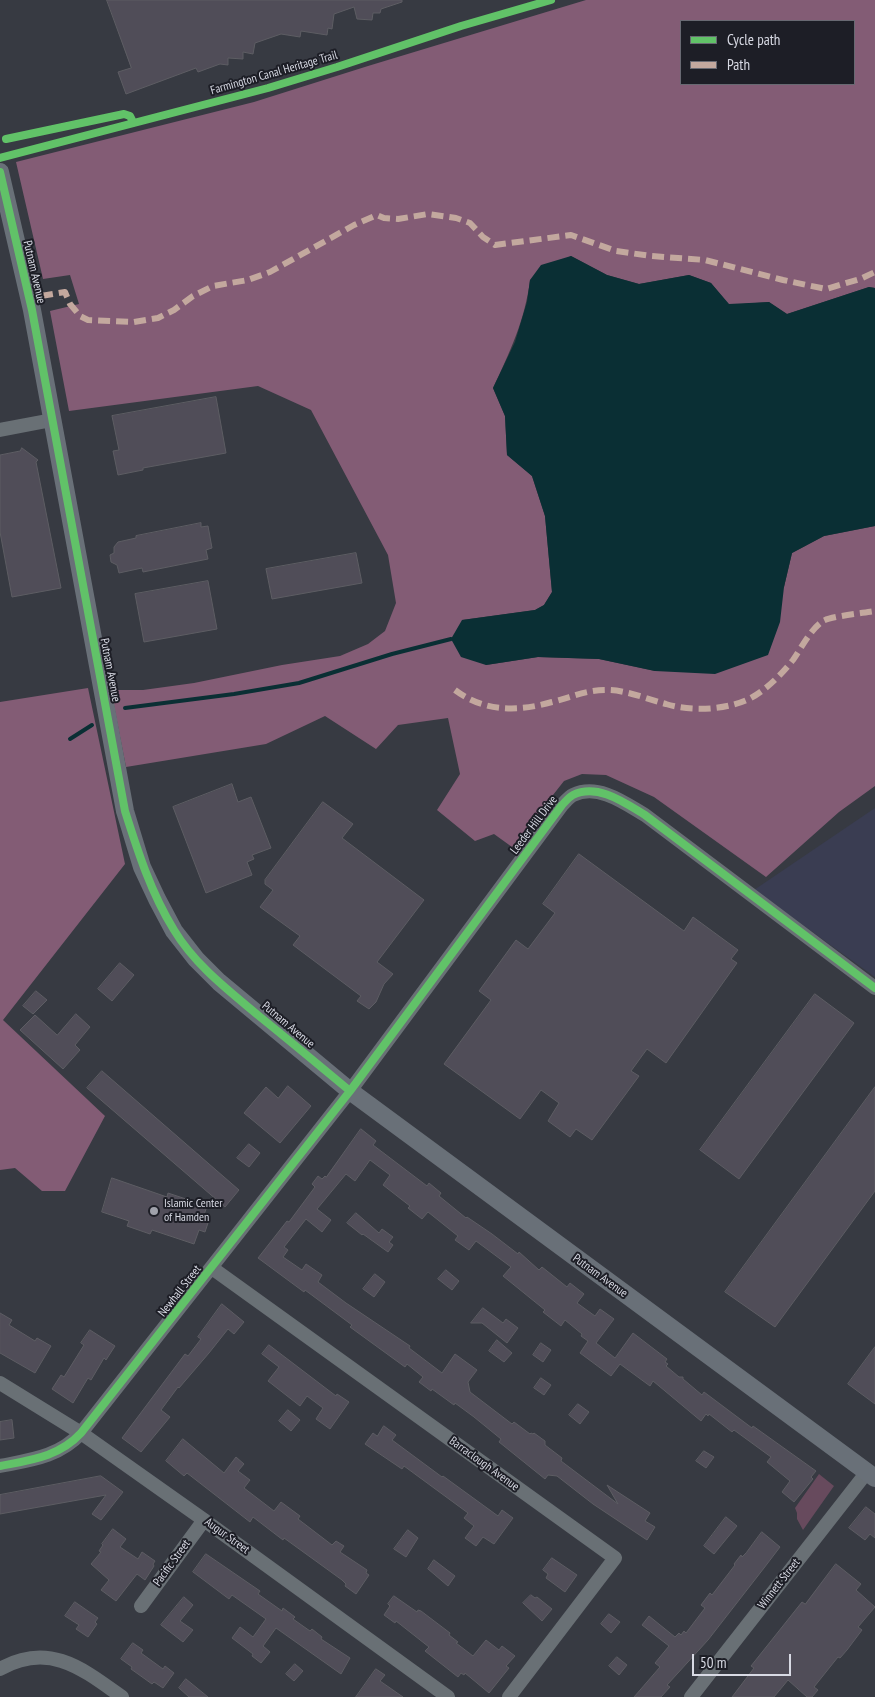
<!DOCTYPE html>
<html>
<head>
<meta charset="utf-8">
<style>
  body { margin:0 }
  #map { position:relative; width:875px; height:1697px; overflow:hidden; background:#373a42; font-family:"PT Sans Narrow",sans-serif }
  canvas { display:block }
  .legend { position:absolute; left:680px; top:20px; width:175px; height:65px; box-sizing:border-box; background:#1d1e26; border:1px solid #686972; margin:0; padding:6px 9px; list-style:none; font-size:15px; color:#d8dae4 }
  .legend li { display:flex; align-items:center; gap:10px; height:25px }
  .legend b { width:25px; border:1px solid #686972 }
  .scale { position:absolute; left:692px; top:1654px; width:99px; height:22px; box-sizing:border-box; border:2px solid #d8dae4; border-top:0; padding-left:6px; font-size:15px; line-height:18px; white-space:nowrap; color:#d8dae4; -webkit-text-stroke:4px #1d1e26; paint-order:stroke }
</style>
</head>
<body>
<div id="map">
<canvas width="875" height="1697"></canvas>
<ul class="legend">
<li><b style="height:6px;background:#61c268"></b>Cycle path</li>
<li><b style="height:6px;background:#c3a89e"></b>Path</li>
</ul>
<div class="scale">50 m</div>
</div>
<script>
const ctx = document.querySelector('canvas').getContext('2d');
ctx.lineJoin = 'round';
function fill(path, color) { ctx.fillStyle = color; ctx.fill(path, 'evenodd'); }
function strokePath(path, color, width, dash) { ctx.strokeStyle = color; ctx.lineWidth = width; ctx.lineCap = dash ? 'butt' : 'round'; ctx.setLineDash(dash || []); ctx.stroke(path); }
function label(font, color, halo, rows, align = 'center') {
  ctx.font = font + ' "PT Sans Narrow",sans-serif'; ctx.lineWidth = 4; ctx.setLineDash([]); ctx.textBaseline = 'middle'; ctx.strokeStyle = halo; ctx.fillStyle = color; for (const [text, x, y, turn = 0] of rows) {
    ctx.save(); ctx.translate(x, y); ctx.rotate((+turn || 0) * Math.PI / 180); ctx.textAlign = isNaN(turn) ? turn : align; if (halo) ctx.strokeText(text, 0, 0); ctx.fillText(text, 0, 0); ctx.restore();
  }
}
const built = new Path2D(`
  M875,808V977L754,890Z`);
const green = new Path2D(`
  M819,1474L834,1486L803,1530L797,1519V1513L795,1508Z`);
const forest = new Path2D(`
  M586,0H875V288L869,287L787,314L769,302L729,305L711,283L689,275L639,284L607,275L571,256L530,280C525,320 510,352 493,388L505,416L507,455L532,476L545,516L552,592L544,605L535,610L462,620L486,665L538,657L599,659L655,671L784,587L792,553L824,536L875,526V786L839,812L766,877L654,797L606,775L582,774L564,781L512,847L494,834L475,841L437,810L460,774L448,718L398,725L376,749L325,716L266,744L126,767L111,690H143L194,683L282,665L340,656L368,644L385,631L396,603L388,555L311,410L258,386L69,411L50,311L79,304L70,275L43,279L16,162L254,102L368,66ZM681,21H854V84H681Z
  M88,688L125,864L3,1020L105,1116L65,1191H42L15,1168L0,1170V702Z`);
const water = new Path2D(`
  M571,256L607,275L639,284L689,275L711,283L729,304L769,302L787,314L869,287L875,288V526L824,536L792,553L784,587L780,622L768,655L715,674L655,671L599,659L538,657L486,665L461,657L451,639L462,620L535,610L544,605L552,592L545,516L532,476L507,455L505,416L493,388L515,342L527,302L530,280L541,265Z`);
const stream = new Path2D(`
  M125,708L234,694L299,683L392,654L451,639
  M70,739L92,725`);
const building = new Path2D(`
  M107,0H402V2L381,9L380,13H373L372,20L357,19L354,7L334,14L332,29L328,28L327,35L301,31L300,37L281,34L255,43L253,54L243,52V59L228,58V65L220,64L198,72L196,68L126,94L118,72L131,68Z
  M216,397L226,453L143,468V470L118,475L113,451L119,450L112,416Z
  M22,448L38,460L36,462L61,588L12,597L0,532V455L20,451Z
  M201,523V527L208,526L212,548L206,550L208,559L143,572L142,568L119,573L117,565L111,562L110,555L114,553V547L118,542L136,538V536Z
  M356,553L362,583L272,599L266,569Z
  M208,581L217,629L144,642L135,594Z
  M232,784L238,802L251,797L271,848L252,855L254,859L247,862L252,875L206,893L173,807Z
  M323,802L353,824L342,838L424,900L377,962L393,974L384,984L376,1002L369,1009L357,1001L361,996L293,945L300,936L260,907L273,890L265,884V880Z
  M579,854L684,931L693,917L738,950L731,959L737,963L666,1063L647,1049L631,1071L639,1076L592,1140L576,1129L570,1137L548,1121L559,1103L541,1090L520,1119L444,1064L491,1000L479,991L516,940L528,949L555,913L543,904Z
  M120,963L134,975L112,1001L98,989Z
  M36,991L47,1000L33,1014L23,1006Z
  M815,994L854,1023L739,1179L700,1150Z
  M76,1014L90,1027L75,1045L80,1050L63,1069L20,1030L35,1015L57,1035Z
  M102,1071L239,1190L225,1207L87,1088Z
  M288,1086L311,1106L280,1143L244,1113L266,1087L278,1098Z
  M875,1087V1191L775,1327L725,1292Z
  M361,1129L376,1141L373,1145L427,1186L429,1183L441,1193L439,1196L466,1218L467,1217L492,1234L518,1254L519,1252L539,1270L542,1267L567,1287L570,1283L584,1294L577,1303L595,1316L600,1309L614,1319L596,1343L615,1358L633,1333L667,1359L665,1362L668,1364L666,1366L679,1377H683V1379L702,1395L704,1392L752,1428L753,1426L816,1471L811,1477L813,1479L794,1502L782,1492L790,1481L767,1462L771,1457L734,1430L732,1432L709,1414L708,1416L706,1414L701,1421L653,1381L650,1386L620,1364L611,1376L580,1353L588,1341L581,1336L582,1334L565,1320L561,1326L543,1312L545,1310L503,1276L511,1267L476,1241L469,1250L455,1240L458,1236L428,1212L422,1219L408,1208L410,1206L383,1185L390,1175L370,1160L355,1181L346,1174L317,1209L331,1220L322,1232L306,1219L284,1247L288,1250L283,1257L302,1270L306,1264L322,1275L318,1282L346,1303L410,1346L409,1348L442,1373L455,1354L477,1370L468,1382L470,1392L512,1424L514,1422L530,1434L531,1433L533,1434L534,1433L545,1441V1445L562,1458L561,1461L618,1504L607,1485L650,1513L645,1521L655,1527L647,1540L593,1504L557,1476L548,1475L545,1479L499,1442L501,1439L474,1417L455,1403L454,1405L432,1389L431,1391L419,1382L423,1377L407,1364L405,1367L350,1327L352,1325L348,1322L305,1290L304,1292L258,1258L287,1221L289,1222L315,1187L312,1184L318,1176L322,1179L325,1176L326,1177Z
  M249,1144L260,1153L249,1167L237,1158Z
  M112,1178L167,1197L168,1193L207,1206L202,1221L208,1223L205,1232L199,1230L194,1244L152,1230L150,1234L127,1226L129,1221L102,1212Z
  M356,1213L379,1233L382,1229L393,1237L389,1242L393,1245L388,1252L363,1234L362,1235L347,1223Z
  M446,1270L459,1281L452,1290L438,1279Z
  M375,1274L385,1282L374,1297L363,1289Z
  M222,1304L244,1322L234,1334L228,1329L209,1353L179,1388L178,1387L161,1410L170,1417L141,1452L122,1438L185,1354L188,1356L201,1339L198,1337Z
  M483,1308L503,1323L506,1319L518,1328L507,1343L482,1323H471Z
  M0,1313L12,1320L9,1325L35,1341L37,1338L51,1346L35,1373L0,1353Z
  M90,1330L115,1346L106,1360L104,1358L91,1380L88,1378L73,1403L52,1389L61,1375L64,1377L84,1345L81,1343Z
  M497,1340L512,1353L504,1362L489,1351Z
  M541,1343L551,1350L543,1362L533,1355Z
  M269,1345L336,1396L337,1394L349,1402L330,1429L316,1419L323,1408L307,1396L300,1406L268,1381L279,1367L262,1354Z
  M875,1347V1404L848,1384Z
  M541,1378L551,1385L544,1395L534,1388Z
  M578,1404L589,1412L580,1424L569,1415Z
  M288,1410L300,1420L291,1431L279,1421Z
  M12,1420L14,1438L0,1440V1422Z
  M384,1426L396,1435L392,1440L442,1477L443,1476L498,1516L502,1510L513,1518L494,1544L483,1537L476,1546L465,1538L474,1526L464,1518L468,1513L404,1466L402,1469L365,1444L373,1433L377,1436Z
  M183,1439L224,1473L236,1457L244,1464L238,1471L250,1480L244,1488L274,1511L281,1502L300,1516L298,1519L332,1545L336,1541L344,1546L340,1552L367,1570L366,1573L369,1575L356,1594L345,1586L346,1584L342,1580L284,1538L283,1540L253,1517L250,1522L187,1473L184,1476L166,1461Z
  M704,1451L714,1457L706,1468L696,1461Z
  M101,1476L123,1492L101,1520L92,1514L106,1495L0,1514V1495Z
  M866,1507L875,1514V1538L870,1534L865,1540L849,1528Z
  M726,1517L737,1526L714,1554L704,1546Z
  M113,1529L126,1539L120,1547L138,1559L142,1552L155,1561L153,1564L154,1566L145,1580L137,1574L116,1601L101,1590L109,1580L91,1564L101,1552L99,1551L103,1545L102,1544Z
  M408,1530L418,1538L406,1557L394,1549Z
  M762,1532L780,1547L764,1568L708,1640L667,1685L670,1687L661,1697H634L660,1667L655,1663L669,1646L642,1625L649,1616L675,1637L679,1633L681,1635L684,1631L686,1633L705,1608L701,1605L710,1593L712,1595L735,1565L734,1564L741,1555L742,1557L746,1553Z
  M206,1554L260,1591L258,1594L282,1611L283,1608L295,1617L293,1619L310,1631L312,1629L322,1637L321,1639L350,1658L341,1674L276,1628L263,1646L270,1652L261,1663L252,1656L253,1654L232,1638L240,1627L253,1637L266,1619L232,1595L229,1599L193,1572Z
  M552,1558L577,1575L565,1592L546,1578L548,1574L543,1570Z
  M434,1560L455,1576L448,1586L428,1569Z
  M836,1564L861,1584L856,1590L875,1607L858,1627L862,1630L847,1650L840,1658L838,1657L814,1687L818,1690L812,1697H807L788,1680L774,1697H732L754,1668L751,1666L802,1602L805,1604Z
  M531,1595L535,1598L537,1597L552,1609L542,1621L523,1603Z
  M394,1596L417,1612L418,1610L421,1611L450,1633L449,1635L458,1642L456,1643L473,1656L486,1640L499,1650L502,1646L515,1656L506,1666L509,1668L489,1693L465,1673L464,1675L461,1673L458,1677L425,1651L429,1647L396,1621L395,1623L384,1615L390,1606L388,1604Z
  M184,1597L193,1605L180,1621L193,1630L183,1642L161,1625Z
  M75,1602L98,1618L95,1622L97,1624L88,1637L76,1629L79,1625L65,1616Z
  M609,1614L620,1622L611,1633L601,1624Z
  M133,1643L143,1650L141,1653L163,1669L165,1666L174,1673L163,1688L154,1682L152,1684L131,1669L132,1667L121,1659Z
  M617,1657L627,1665L619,1675L609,1666Z
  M295,1664L303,1671L294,1681L286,1674Z
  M376,1669L385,1675L380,1681L403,1697H356Z
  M186,1679L208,1697H189L179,1688Z`);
const minor = new Path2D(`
  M0,430L52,420
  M212,1268L615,1558L509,1697
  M0,1383L81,1433L204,1520L448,1697
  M0,1466C30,1460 59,1457 81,1433L350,1091L562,805C565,802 569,797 573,795C598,783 625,803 645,815L875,988
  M141,1606L204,1520
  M0,1669C49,1641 83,1669 122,1697
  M691,1697L867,1472`);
const major = new Path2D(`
  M0,172L32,310L125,811L142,867L157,899L174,931L196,959L219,982L350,1091L875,1478`);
const quiet = new Path2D(`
  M41,296L65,292L70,304L80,316L88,320L134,322L158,318L174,310L193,296L213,286L248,280L270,272L354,225L377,215L384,218L398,219L428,214L456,218L470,223L483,237L495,245L571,235L616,251L651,256L705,260L783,280L826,289L860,279L875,272
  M455,690C484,712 518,712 552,702C572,697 586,690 607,690C626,690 647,699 666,704C692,712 727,710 751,698C767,689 782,674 793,660C802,647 810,630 823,621C832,616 864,613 875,611`);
const cycleway = new Path2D(`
  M6,139L124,114L130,116L133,122
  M0,158L268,88L337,67L461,26L551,0
  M0,172L32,310L125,811C138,852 151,893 174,930C195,965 228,990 259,1016C290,1041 320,1066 350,1091
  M0,1466C30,1460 59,1457 81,1433L350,1091L562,805C565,802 569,797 573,795C598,783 625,803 645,815L875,988`);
const markers = [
  [154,1211,5,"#a0a2ab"]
];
const streetNames = [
  ["Farmington Canal Heritage Trail",274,73,-16],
  ["Putnam Avenue",34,272,77],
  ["Putnam Avenue",110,670,79],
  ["Leeder Hill Drive",534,825,-53],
  ["Putnam Avenue",288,1025,40],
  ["Putnam Avenue",600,1276,36],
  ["Newhall Street",180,1291,-52],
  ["Barraclough Avenue",484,1464,36],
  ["Augur Street",227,1536,36],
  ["Pacific Street",172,1563,-54],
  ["Winnett Street",779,1584,-52]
];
const poiNames = [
  ["Islamic Center",164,1204],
  ["of Hamden",164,1218]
];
fill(built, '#3a3d52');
fill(green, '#674a5d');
fill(forest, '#835c75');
fill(water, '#0a2f34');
strokePath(stream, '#0a2f34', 4);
fill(building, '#504d58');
strokePath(building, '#5d5d63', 1);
strokePath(minor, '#697075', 14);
strokePath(major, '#697078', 18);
strokePath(quiet, '#c3a89e', 6, [12, 6]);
strokePath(cycleway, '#61c268', 8);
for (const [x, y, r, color] of markers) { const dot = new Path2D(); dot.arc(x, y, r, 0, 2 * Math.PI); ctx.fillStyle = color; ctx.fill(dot); strokePath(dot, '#1d1e26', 2); }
label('12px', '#d8dae4', '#1d1e26', streetNames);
label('12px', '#d8dae4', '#1d1e26', poiNames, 'left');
</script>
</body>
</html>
